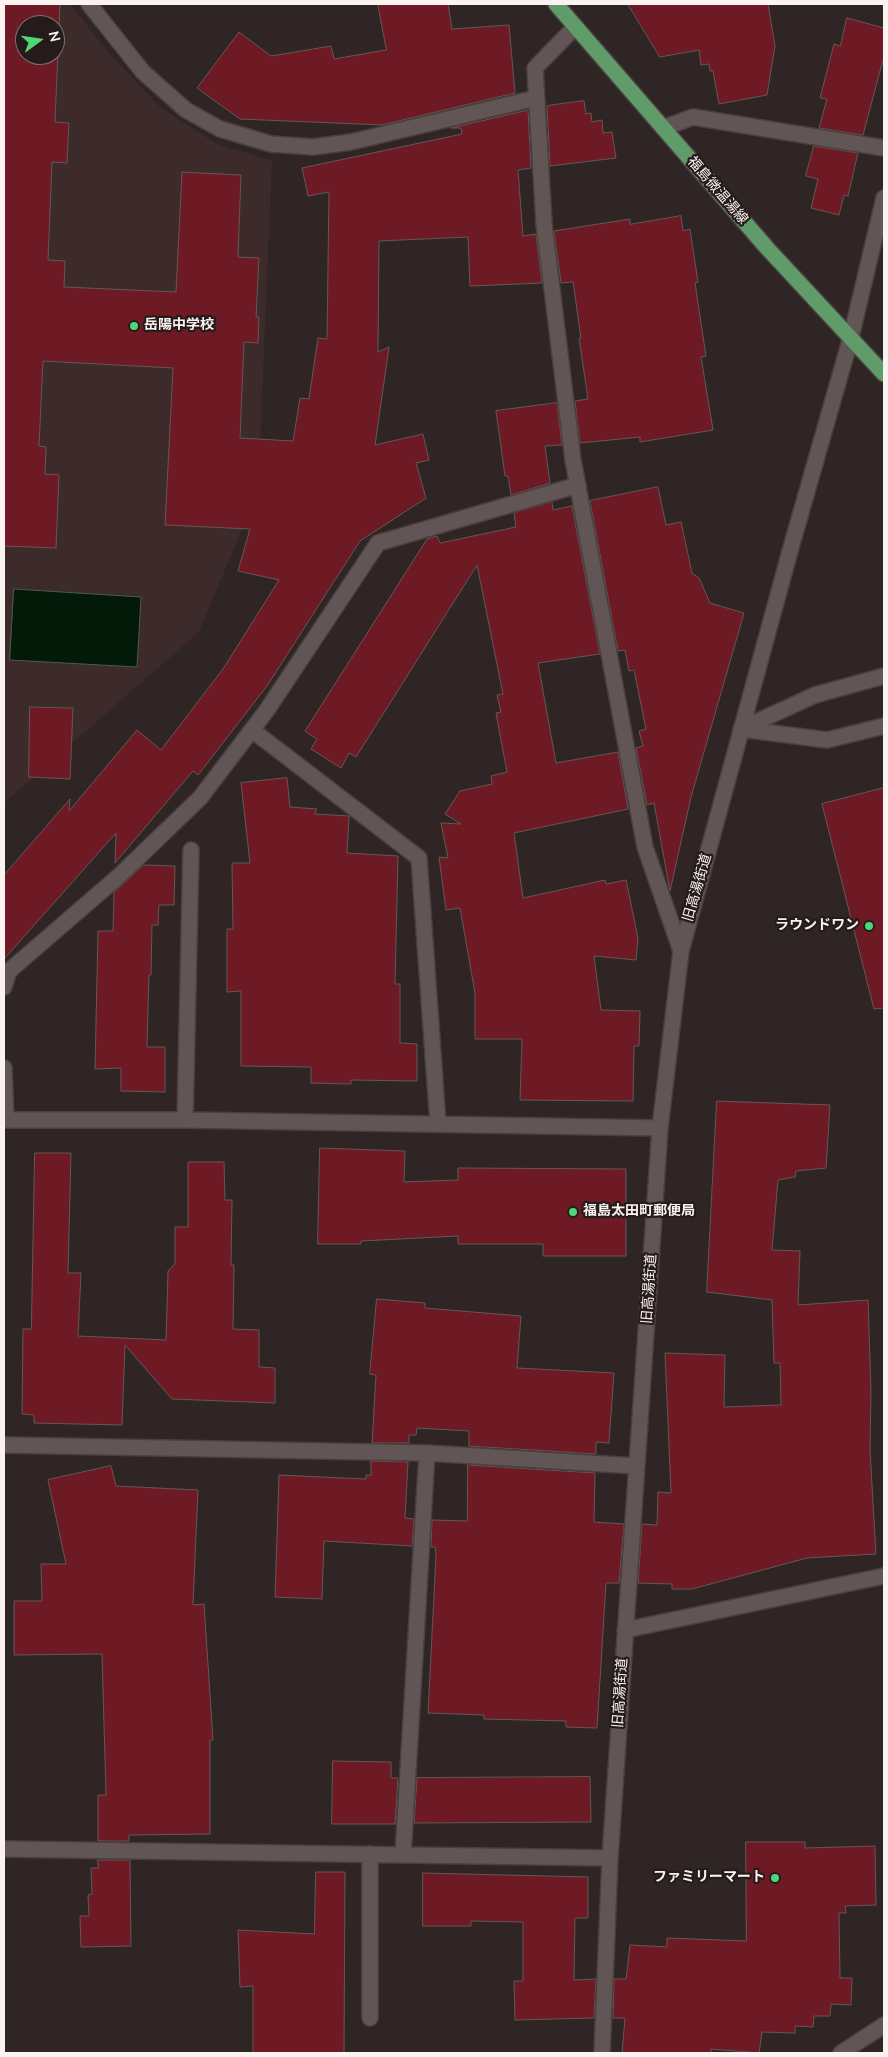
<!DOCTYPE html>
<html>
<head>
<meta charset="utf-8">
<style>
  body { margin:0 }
  #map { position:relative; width:888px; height:2057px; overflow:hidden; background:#302525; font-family:"Nunito Sans",sans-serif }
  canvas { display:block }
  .frame { position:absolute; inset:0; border:5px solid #fbf3f2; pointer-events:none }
  .north { position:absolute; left:15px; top:15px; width:50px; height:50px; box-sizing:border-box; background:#261b1b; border:1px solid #7b7171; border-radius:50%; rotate:76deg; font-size:14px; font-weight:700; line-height:20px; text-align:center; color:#fbf3f2 }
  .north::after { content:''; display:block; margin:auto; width:18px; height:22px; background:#4fd675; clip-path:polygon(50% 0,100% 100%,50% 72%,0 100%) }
</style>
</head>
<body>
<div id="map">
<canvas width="888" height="2057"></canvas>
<div class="frame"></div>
<div class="north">N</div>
</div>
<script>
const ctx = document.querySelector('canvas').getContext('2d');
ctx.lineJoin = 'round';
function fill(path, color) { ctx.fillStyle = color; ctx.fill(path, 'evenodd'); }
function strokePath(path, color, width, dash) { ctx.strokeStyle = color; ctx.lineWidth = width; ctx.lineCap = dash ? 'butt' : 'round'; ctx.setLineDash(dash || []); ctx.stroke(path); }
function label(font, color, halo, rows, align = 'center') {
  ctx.font = font + ' "Nunito Sans","Noto Sans JP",sans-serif'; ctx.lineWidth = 4.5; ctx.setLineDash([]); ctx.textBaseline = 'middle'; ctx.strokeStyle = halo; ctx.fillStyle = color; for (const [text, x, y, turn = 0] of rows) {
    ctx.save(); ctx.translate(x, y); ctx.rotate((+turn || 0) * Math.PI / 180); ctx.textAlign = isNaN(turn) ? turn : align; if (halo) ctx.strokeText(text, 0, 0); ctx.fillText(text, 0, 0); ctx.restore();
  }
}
const built = new Path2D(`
  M4,4H70L109,53L160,107L217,144L272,161L258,491L199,632L4,803ZM25,25H55V55H25Z`);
const water = new Path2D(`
  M14,589L141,597L137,667L10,660Z`);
const building = new Path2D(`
  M4,4H60L55,122L69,123L67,163L52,162L48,260L65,261L64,287L176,292L182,172L241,175L238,257L259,258L256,317H259L258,343L244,342L240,438L293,441L300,398L309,399L318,338L327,339L329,192L308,196L302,168L462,134L461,128H451L528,110L531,168L518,170L523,236L536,234L542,283L470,286L468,237L379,241L378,352L389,347L375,445L423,434L429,460L416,463L426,498L360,541L267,686L198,775L193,771L115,863L116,833L4,959V875L70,799L69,811L137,730L161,750L223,669L279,580L238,571L250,529L165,525L173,368L43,361L39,446L46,447L45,474L59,475L56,548L4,546ZM25,25H55V55H25Z
  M378,4H448L452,29L509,25L515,93L382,125L240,119L197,88L239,32L271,56L331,46L334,59L386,50Z
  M628,4H768L775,46L767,95L719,104L713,71H710L709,64L701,65L699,50L660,57Z
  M847,18L884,28V56L863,135L819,128L827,99L820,98L834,44L840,46Z
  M584,101L586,114L591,113L592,122L602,120L603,133L612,132L616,158L550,166L547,106Z
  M814,146L858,153L848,196L844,195L839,215L811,208L818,179L806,176Z
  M681,216L683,231L690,229L698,282L695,283L706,356L701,357L713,430L640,442V437L580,443L575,401L588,399L579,338H581L573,282L561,283L554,231L630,219V224Z
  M557,403L562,445L545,446L550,483L511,495L508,476H505L496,411Z
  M658,487L666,525L681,522L692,573L699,578L710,603L744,613L691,797L670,891L654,803L647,805L636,748L643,746L639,731L646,729L634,670L629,671L625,650L618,651L590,501Z
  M552,502L553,510L572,506L600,654L538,663L556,763L618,752L628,809L514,833L523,898L605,880L606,884L626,880L638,938L636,960L594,956L601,1010L640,1011L639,1046H634L633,1101L520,1100L522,1039H475V993L460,908L446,910L439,857L448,858L441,823L461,824L445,814L460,791L492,784L491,776L507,772L496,713L501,712L497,695L503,694L477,565L356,757L349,753L341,768L311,749L317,739L305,731L427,539L437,536L440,543L516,527L514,513Z
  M30,707L73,708L70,779L29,777Z
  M287,778L290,807L317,809L314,814L349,816L347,853L398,856L395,984H400V1043L417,1044V1081L351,1080V1084L311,1083V1067L241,1066V991L227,992V929H233L232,863H250L241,783Z
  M884,788V1008L874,1009L822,804Z
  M144,865L175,866L174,905H159L158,925H152L151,975H149L147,1047H165V1092L121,1091V1068L95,1069L98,931H113L114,893Z
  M717,1101L830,1105L826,1168L796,1171L795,1177L778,1180L772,1250L800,1251L798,1305L868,1300L871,1391L870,1451L876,1554L807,1558L692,1589H672V1584L638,1583L642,1524L657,1525L658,1492L671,1493L665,1353L725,1355L724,1407L781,1405L780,1363H774L772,1300L707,1292Z
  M320,1148L405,1151L404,1182L458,1180V1168L626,1169V1256H543V1244H458V1236L361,1241V1244H318Z
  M35,1153H71L68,1273H81L78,1336L166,1340L168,1271L175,1264V1227H188V1162H224L225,1200H232L231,1265H234L233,1329L259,1330V1367L275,1368V1403L172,1399L125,1345L122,1425L34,1423V1415L22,1414L23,1329H31Z
  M377,1299L425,1303V1308L521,1316L517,1368L614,1373L609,1443L596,1442V1454L469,1446V1431L417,1428L416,1435H409V1443H372L376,1375L370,1374Z
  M371,1461L408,1462L405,1518L414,1519L412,1546L324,1541L322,1599L275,1597L279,1475L366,1479V1475H371Z
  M468,1465L595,1473L594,1522L624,1524L619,1583H606L597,1728L566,1727V1721L484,1719V1715L428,1713L436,1555L435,1547H431L432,1520L467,1521Z
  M111,1466L116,1486L198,1490L193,1605L204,1604L213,1740H210V1834L129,1835V1841H98V1795H106L102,1654L14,1655V1601H42L41,1564H66L48,1480Z
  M333,1761L391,1762V1778H398L395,1824H332Z
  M590,1777L591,1822L414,1823L417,1778Z
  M746,1842H805V1848L875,1846L876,1905L845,1906L846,1913H839L840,1978H852L851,2005L831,2004L830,2016H814L813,2027L795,2026V2033L762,2032L759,2053L711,2049V2053H622L625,2018H613L614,1979H626L630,1945L667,1947V1938L746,1941Z
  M98,1860H130L131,1946L81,1947L80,1916H89L88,1895L92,1894L91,1868H98Z
  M316,1872H345L344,2053H253V1986L240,1987L238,1930L314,1934Z
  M423,1873L588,1877V1918H575L574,1980L596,1979L594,2018L515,2020L514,1981H523V1922L471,1921V1926H423Z`);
const minor = new Path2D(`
  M89,4L143,72L186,110L220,129L271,144L313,147L351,142L536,98
  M575,27L535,68L544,224L573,460L645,847L681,951
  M663,128L693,117L884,148
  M741,729L815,695L884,676
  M741,729L827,740L884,726
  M252,730L419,858L438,1124
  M4,987L9,971L119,876L200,798L267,710L378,543L578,485
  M4,1068L6,1120
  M4,1120H185L660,1128
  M185,1120L191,850
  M4,1445L427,1453L636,1466
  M625,1630L884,1576
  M4,1849L610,1858
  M370,1854V2018
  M403,1855L427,1453
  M602,2053L610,1858L660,1128L681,951L790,551L851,337L884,198
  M841,2053L884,2025`);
const major = new Path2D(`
  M556,4L767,248L884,374`);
const markers = [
  [134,326,5,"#4fd675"],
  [869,926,5,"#4fd675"],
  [573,1212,5,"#4fd675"],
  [775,1878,5,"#4fd675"]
];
const streetNames = [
  ["福島微温湯線",717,191,49],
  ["旧高湯街道",698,888,-74],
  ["旧高湯街道",650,1289,-86],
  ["旧高湯街道",621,1693,-86]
];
const poiNames = [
  ["岳陽中学校",144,326],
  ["ラウンドワン",859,926,"right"],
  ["福島太田町郵便局",583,1212],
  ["ファミリーマート",765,1878,"right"]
];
fill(built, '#3d2a2a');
fill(water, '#031a08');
strokePath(water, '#4d5b4e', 1);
fill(building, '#6e1a25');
strokePath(building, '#655757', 1);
strokePath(minor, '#4a4040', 18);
strokePath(major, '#4a4040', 18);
strokePath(minor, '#625555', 15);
strokePath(major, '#609c6a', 15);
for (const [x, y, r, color] of markers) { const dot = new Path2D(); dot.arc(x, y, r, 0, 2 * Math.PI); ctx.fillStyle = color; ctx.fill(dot); strokePath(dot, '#261b1b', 2); }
label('14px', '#fbf3f2', '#261b1b', streetNames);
label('bold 14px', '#fbf3f2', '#261b1b', poiNames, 'left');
</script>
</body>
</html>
